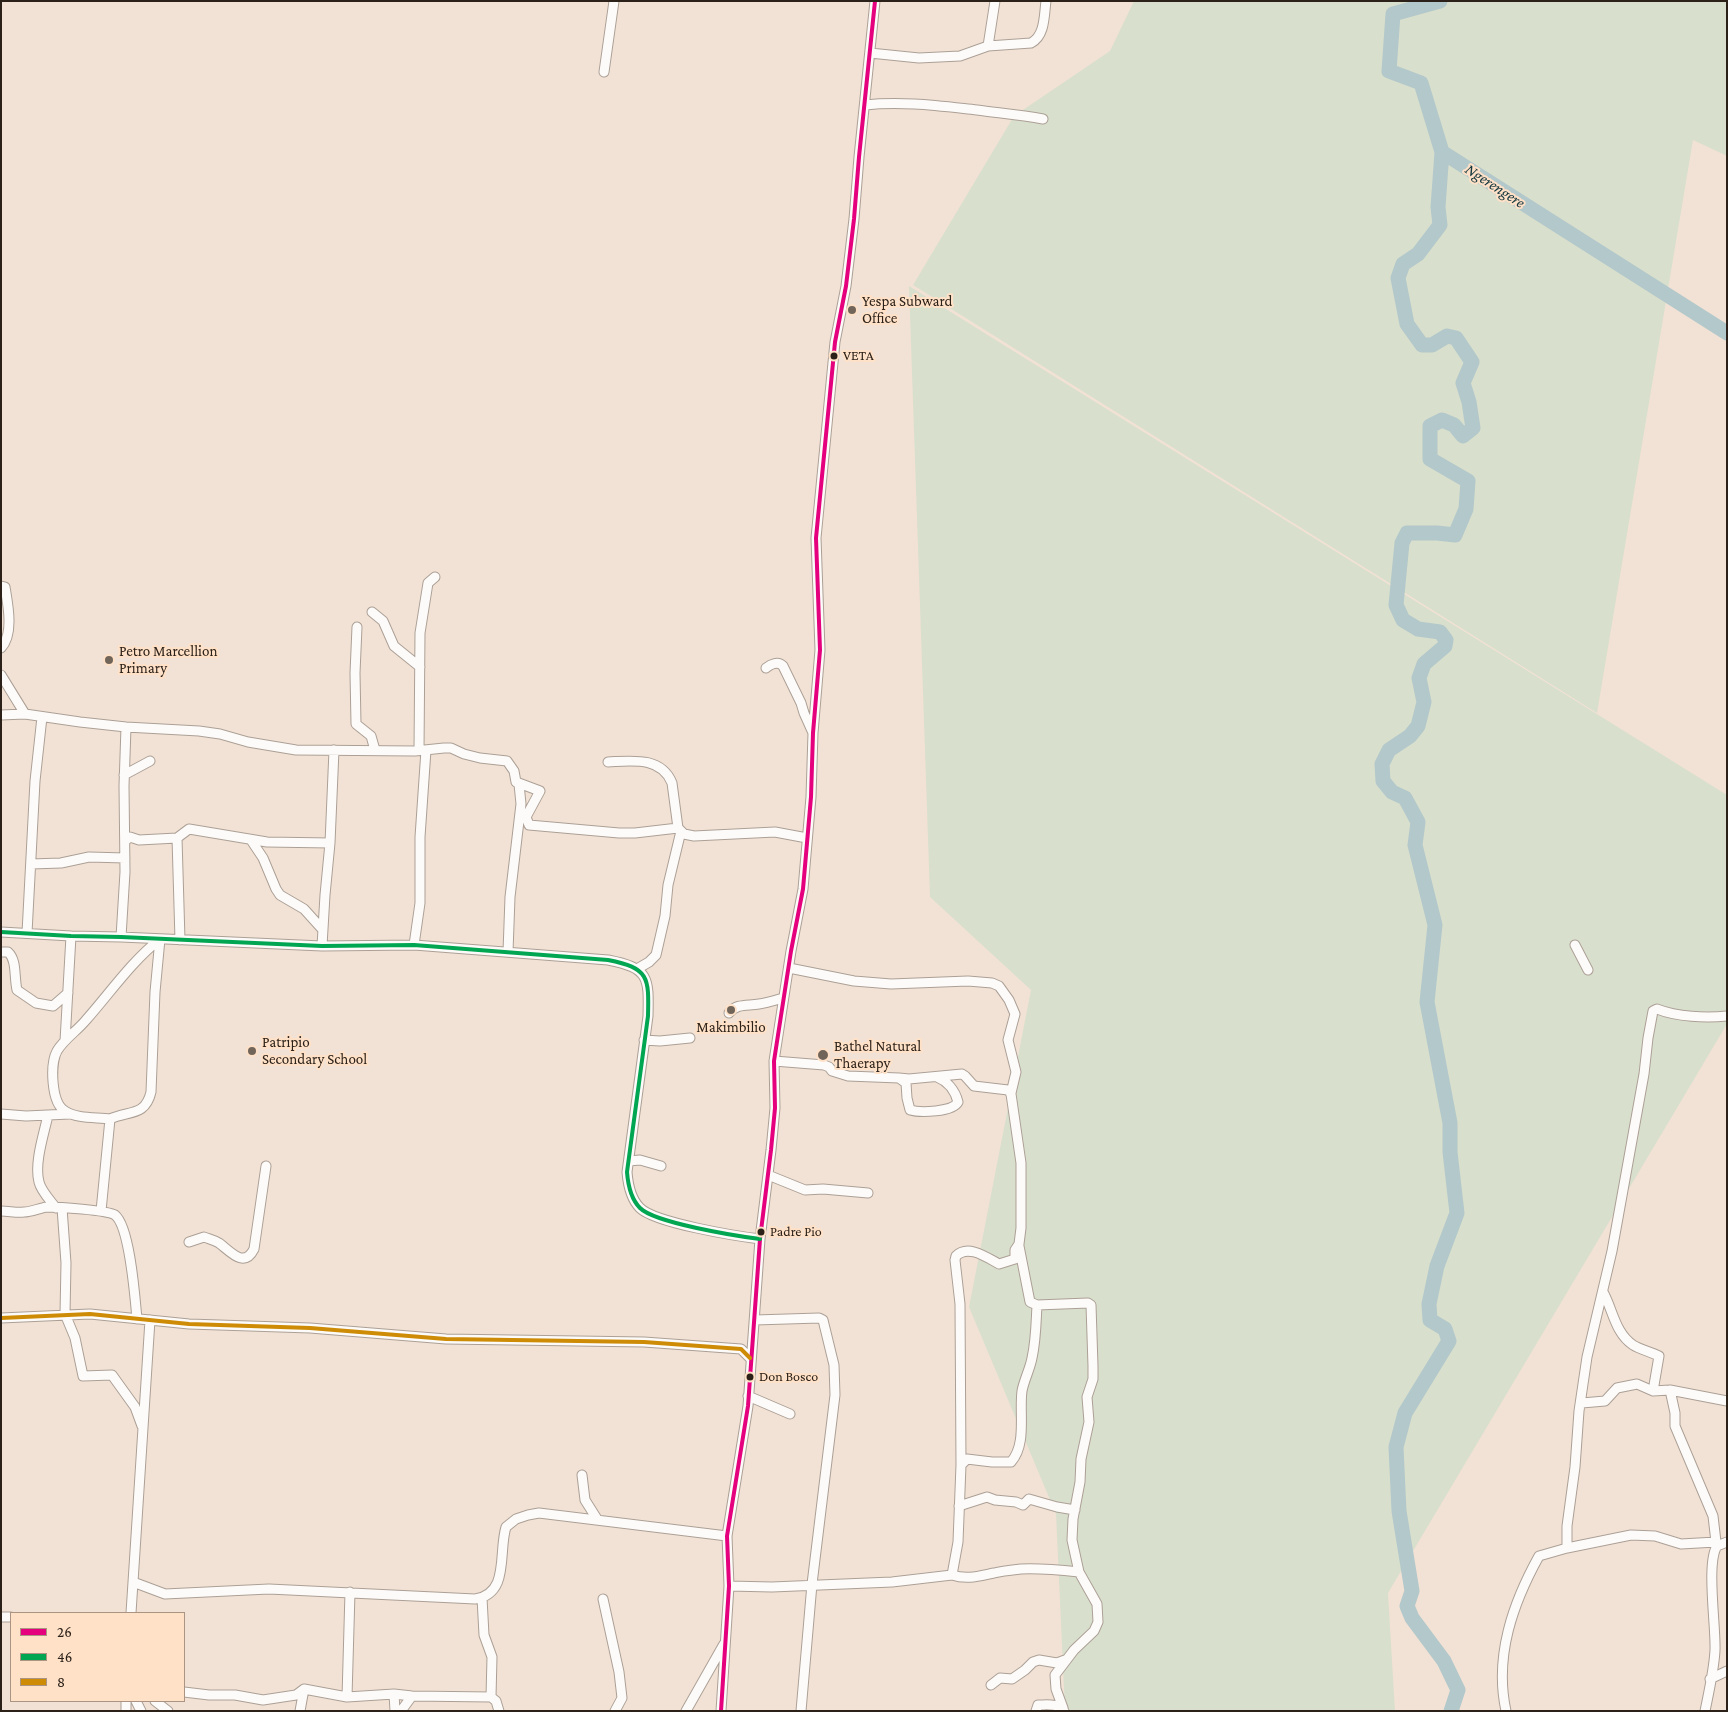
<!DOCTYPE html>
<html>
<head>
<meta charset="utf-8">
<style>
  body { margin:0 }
  #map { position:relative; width:1728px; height:1712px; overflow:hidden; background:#f2e2d5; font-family:"Crimson Pro",serif }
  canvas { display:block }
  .frame { position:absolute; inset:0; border:2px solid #2c2118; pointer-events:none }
  .legend { position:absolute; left:10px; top:1612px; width:175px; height:90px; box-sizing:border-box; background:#ffe1c8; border:1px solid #ab9482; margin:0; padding:6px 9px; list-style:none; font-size:15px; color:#2c2118 }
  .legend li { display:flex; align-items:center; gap:10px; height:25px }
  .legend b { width:25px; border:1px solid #ab9482 }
</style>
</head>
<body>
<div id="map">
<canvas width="1728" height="1712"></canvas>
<div class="frame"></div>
<ul class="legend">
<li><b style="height:6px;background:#e5007d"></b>26</li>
<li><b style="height:6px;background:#00a651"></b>46</li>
<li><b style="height:6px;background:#ce8b05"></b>8</li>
</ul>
</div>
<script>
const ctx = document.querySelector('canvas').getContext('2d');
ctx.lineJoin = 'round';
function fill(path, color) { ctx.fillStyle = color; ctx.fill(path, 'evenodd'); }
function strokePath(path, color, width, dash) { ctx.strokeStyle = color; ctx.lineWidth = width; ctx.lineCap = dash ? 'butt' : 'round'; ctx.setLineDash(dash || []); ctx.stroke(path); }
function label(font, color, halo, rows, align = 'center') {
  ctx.font = font + ' "Crimson Pro",serif'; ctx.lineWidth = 4; ctx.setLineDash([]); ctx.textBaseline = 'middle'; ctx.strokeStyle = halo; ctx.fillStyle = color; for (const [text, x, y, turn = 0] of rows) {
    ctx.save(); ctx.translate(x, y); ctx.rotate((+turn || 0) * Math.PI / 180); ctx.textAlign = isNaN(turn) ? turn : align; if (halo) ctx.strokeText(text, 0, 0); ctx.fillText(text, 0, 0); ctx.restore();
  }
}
const green = new Path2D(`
  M1134,1H1727V156L1693,140L1597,713L913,285L1014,116L1110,51Z
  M909,286L1727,795V1024L1388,1593L1395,1711H1065L1056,1514L969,1307L1031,990L930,897Z`);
const river = new Path2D(`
  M1440,1L1393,14L1389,71L1421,83L1442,152L1727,333
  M1442,152L1438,207L1440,225L1418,254L1403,264L1398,278L1407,324L1422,345H1432L1447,336L1456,338L1472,362L1463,383L1469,402L1473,428L1463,436L1454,425L1442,420L1430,426V459L1468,481L1466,509L1455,535L1437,533H1407L1402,543L1396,605L1403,620L1418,629L1440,632L1446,640L1445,646L1424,664L1419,678L1424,702L1418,726L1410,736L1389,750L1382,764L1383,781L1392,792L1405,798L1418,822L1415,845L1435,925L1427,1002L1450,1123V1152L1457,1213L1437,1266L1429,1304L1430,1320L1445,1329L1449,1341L1405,1413L1396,1447L1399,1511L1412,1591L1407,1606L1412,1618L1444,1661L1458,1690L1451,1711`);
const street = new Path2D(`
  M988,46L995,1
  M870,53L919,58L960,56L988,46L1031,43C1045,36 1044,16 1046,1
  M604,72L614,1
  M865,105C903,101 939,106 977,110C999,113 1021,115 1043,119
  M1,586L5,587C8,605 14,634 1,648
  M372,612L383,621L394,646L420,667
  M357,627L355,673L356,724L371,736L375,750
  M766,668C771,664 778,661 783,666L801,703L804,713L813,733
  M1,675L25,714
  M1,715L25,714L80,722L126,727L199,731L220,734L248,742L296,750L415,751L444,748H451L464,754L480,758L507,761L514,771L516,782L519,784L521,804L510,897L508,952
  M419,750L420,633L428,583L435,577
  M608,762C631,761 661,756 672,783L678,828L684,834L694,836L775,832L807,838
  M124,775L150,761
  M516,782L540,791L526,817L529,825L619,833H635L678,828
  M177,838L180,940
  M251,840L263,858L276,889L280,895L304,909L323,930
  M125,841L130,837L139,840L177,838L189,829L267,842L330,843
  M31,864L61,863L89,857L125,858
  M1,932L71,936L121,937L322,946L414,945L608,960C649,968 649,977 648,1016L627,1172C628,1185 631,1199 640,1208C655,1223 736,1236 760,1239
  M27,933L35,781L42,717
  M121,937L125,872L124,786L126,727
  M414,945L420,903V837L426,750
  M1575,945L1588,970
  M322,946L325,895L330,843L334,750
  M1,952H8C17,960 14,977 17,990L36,1003L53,1006L68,993
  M789,968L854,981L891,984L968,981L992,983L999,986L1009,1000L1015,1014L1008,1040L1016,1072L1011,1093
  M637,969L649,962L656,955L665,916L668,885L681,831
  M729,1013C737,1003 747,1006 759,1004C767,1003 776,1000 783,998
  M644,1040L660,1041L690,1038
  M65,1041L71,936
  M774,1061L824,1065L829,1067L832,1071L848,1076L899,1078L909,1079L962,1074L965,1076L974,1086L1008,1090L1011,1094L1021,1163V1228L1019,1244L1015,1250V1259L999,1264C986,1257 968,1244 956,1256L955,1260L960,1304L961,1465L958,1542L952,1575
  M899,1078L906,1083L907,1098L910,1110C920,1113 953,1112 958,1102C955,1090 947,1081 937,1077
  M1,1114L26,1116L70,1114
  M48,1115C44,1134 34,1163 39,1182C41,1191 50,1200 56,1208
  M110,1119C97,1117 77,1119 65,1111C51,1103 50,1064 57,1051C64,1039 77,1031 86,1020C110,993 131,962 160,939
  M629,1161L640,1160L661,1166
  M768,1175L805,1190L823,1189L868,1193
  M62,1208L66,1263L65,1314L75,1338L83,1376L112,1375L135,1407L142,1426
  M1,1211C9,1211 17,1213 24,1212C32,1212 39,1208 47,1207C58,1207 107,1210 115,1215C130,1227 135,1298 137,1319
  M101,1211L110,1119C129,1110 145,1117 151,1092L155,992L160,939
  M189,1242L204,1237C209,1239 214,1240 219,1243C230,1251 244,1269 254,1249L266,1166
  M1019,1246L1030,1302L1037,1305L1088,1303L1091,1305L1093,1366V1379L1087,1397L1089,1422L1081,1459L1080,1482L1073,1519L1072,1540L1079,1572L1097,1604L1098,1622L1094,1631L1074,1650L1055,1675L1056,1689L1063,1708
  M1603,1292C1613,1310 1615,1333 1633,1345C1639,1349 1651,1352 1659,1356L1653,1391
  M1,1318L90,1314L189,1324L310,1328L446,1339L644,1342L741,1349L750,1358
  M755,1320L819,1318L823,1320L834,1365L835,1395L812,1584L801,1711
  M1670,1390L1675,1413V1426L1713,1516L1716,1542L1719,1545
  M748,1396L790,1414
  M1582,1403L1605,1401L1617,1388L1637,1384L1653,1391L1670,1390L1727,1401
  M961,1465L967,1459L992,1462H1011C1027,1444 1019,1413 1022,1391C1024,1380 1030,1369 1032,1358C1036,1340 1036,1323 1037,1305
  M582,1475L585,1500L597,1519
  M959,1506L987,1497L995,1500L1016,1502L1023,1505L1029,1499L1057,1507L1075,1510
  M1567,1548V1526L1575,1467L1579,1411L1587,1357L1612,1251L1644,1074L1648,1038L1653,1011L1657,1009C1677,1017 1706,1018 1727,1016
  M133,1582L165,1594L269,1589L475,1599C510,1594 498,1552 506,1527L516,1519L528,1515L539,1513L727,1536
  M729,1586L772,1587L892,1582L952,1575C967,1580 979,1576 994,1573C1002,1571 1012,1570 1021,1569C1040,1568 1060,1570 1079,1572
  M482,1598L484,1635L492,1657L491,1697
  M603,1599L619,1672L622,1698L615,1711
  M131,1613L150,1320
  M1,1617H11
  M1710,1679L1727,1671
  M991,1685L1000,1678L1012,1679L1025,1670L1033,1662L1039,1660L1057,1663L1065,1660
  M184,1692L209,1695H235L263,1700L296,1695L304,1689L347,1697L394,1694L412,1696L491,1697L496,1701L499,1711
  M394,1694L395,1711
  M347,1697L350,1592
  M136,1701L141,1711
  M155,1701L168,1711
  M126,1711V1701
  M300,1711L304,1689
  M401,1711L412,1696
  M686,1711L724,1644
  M721,1711L729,1586L727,1536L748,1406L760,1239L771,1150L775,1108L774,1061L791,951L803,889L811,797L813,733L820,650L816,538L835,342L846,286L854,219L859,157L875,1
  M1036,1711L1038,1705C1047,1705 1058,1703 1064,1711
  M1506,1711C1494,1656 1513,1603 1539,1556L1567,1548L1631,1535L1655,1536L1681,1544L1716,1542
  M1705,1711C1709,1691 1714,1670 1715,1650C1716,1626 1706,1563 1717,1546L1727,1542`);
const bus1 = new Path2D(`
  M721,1711L729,1586L727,1536L748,1406L760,1239L771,1150L775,1108L774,1061L791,951L803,889L811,797L813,733L820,650L816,538L835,342L846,286L854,219L859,157L875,1`);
const bus2 = new Path2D(`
  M1,932L71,936L121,937L322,946L414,945L608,960C649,968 649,977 648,1016L627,1172C628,1185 631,1199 640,1208C655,1223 736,1236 760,1239`);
const bus3 = new Path2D(`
  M1,1318L90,1314L189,1324L310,1328L446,1339L644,1342L741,1349L750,1358`);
const markers = [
  [852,310,5,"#71655a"],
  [834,356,4.5,"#2c2118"],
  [109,660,5,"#71655a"],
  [731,1010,5,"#71655a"],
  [252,1051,5,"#71655a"],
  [823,1055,6,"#71655a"],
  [761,1232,4.5,"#2c2118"],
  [750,1377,4.5,"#2c2118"]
];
const busNames = [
  ["VETA",843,356],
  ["Padre Pio",770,1232],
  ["Don Bosco",759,1377]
];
const poiNames = [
  ["Yespa Subward",862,301],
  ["Office",862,318],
  ["Petro Marcellion",119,651],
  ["Primary",119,668],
  ["Makimbilio",731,1027,"center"],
  ["Patripio",262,1042],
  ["Secondary School",262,1059],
  ["Bathel Natural",834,1046],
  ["Thaerapy",834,1063]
];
const waterNames = [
  ["Ngerengere",1495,186,33]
];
fill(green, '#d9dfcd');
strokePath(river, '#b3c8ca', 15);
strokePath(street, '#aca096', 11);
strokePath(street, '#fdfbf9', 9);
strokePath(bus1, '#e5007d', 4);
strokePath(bus2, '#00a651', 4);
strokePath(bus3, '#ce8b05', 4);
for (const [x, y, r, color] of markers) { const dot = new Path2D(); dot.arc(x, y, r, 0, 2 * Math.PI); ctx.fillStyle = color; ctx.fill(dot); strokePath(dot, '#ffe1c8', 2); }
label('14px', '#2c2118', '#ffe1c8', busNames, 'left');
label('15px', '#2c2118', '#ffe1c8', poiNames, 'left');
label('italic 16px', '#13373e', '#ffe1c8', waterNames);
</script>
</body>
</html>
